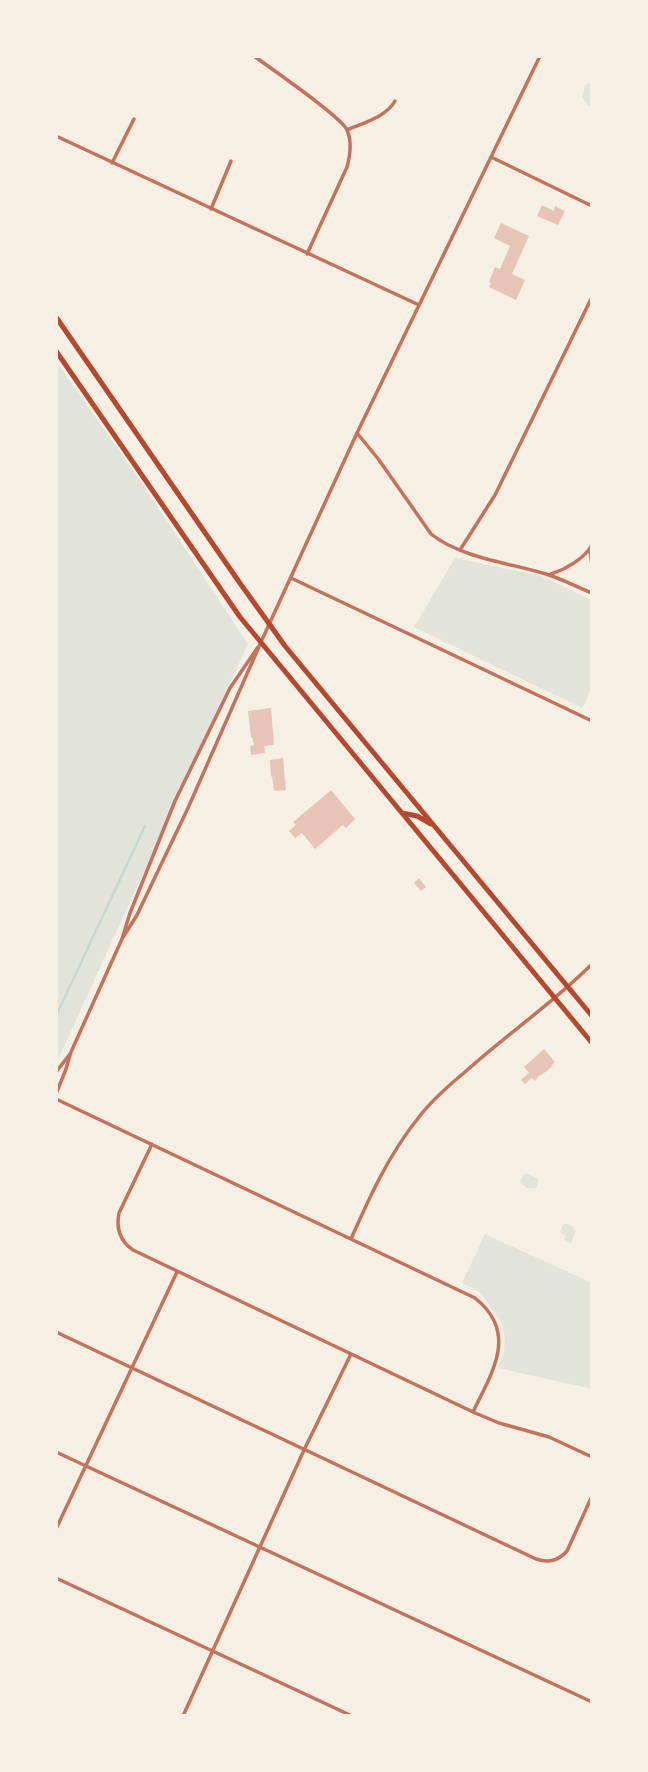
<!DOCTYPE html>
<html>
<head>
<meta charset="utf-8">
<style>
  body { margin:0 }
  #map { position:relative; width:648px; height:1772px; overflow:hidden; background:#f6efe4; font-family:Merriweather,serif }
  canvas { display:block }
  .frame { position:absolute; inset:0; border:58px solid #f6efe4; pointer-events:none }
</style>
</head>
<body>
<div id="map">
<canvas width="648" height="1772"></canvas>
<div class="frame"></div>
</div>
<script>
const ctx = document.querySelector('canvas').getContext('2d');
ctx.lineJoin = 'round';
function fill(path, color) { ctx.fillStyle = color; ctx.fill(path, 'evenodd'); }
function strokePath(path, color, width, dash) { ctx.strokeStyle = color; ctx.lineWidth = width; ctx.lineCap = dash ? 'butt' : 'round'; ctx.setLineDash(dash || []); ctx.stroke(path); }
const green = new Path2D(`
  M592,81V107L588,105L582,97L585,85Z
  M56,361L144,486L248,644L56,1064Z
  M455,558L541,576L592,600V688L582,708L414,627Z
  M527,1173L538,1179V1183L536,1188H527L520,1182L523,1175Z
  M564,1224C569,1223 573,1226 576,1231L571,1243L566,1242L564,1239L566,1236L560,1232L562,1226Z
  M485,1234L592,1283V1389L498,1368L504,1352L505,1337L501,1322L480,1292L462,1283Z`);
const stream = new Path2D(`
  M56,1016L145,826`);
const building = new Path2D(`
  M542,205L554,211L555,206L565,211L558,225L537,216Z
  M501,223L529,236L512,274L525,280L516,300L489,287L491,283L489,282L495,267L500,269L510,246L494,238Z
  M271,708L274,745L264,746L265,753L251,755L250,746L254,745L252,737H251L248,711Z
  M283,758L286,790L274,791L272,776L271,777L270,760Z
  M331,790L355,819L346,828L343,825L315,849L302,833L295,838L289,831L296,825L293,822Z
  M419,878L426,887L421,891L414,883Z
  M544,1049L555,1062L551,1065L553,1066L540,1076L539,1075L535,1081L532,1078L525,1084L521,1080L529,1073L524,1067Z`);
const minor = new Path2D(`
  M254,56C270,68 342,117 347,130C352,141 350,156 347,167L307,254
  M347,130C363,123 386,117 395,101
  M56,136L419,305
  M491,157L592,206
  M112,163L134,119
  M211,209L231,161
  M357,433L379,460L431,534C461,558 510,563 546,574C562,579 577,587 592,593
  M460,550L495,495L592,297
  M590,550L592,566
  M551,574C566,569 584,559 592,545
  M291,578L592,721
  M56,1099L475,1298C519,1333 492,1372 473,1412
  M152,1144L119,1213C116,1228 120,1241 133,1250L473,1412L499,1423L549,1437L592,1457
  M351,1239C370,1196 389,1154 419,1117C432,1100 448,1086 465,1072C506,1035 553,1003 592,964
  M56,1332L536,1559C549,1563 558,1561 567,1551L592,1496
  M56,1452L592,1702
  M56,1529L177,1272
  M56,1578L352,1716
  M183,1716L304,1450L351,1354`);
const tertiary = new Path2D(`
  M122,939L137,915L188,808L261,642L357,433L540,56
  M56,1072L70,1054
  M56,1094L66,1069L71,1052L122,939L130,913L175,801L230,688L258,647`);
const primary = new Path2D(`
  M56,317L237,579L285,646L592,1016
  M56,351L240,617L592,1043
  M402,813L417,816L431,824`);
fill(green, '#e2e4dc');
strokePath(stream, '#c9d6d2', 2.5);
fill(building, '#e6c5b7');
strokePath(minor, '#c5725c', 3.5);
strokePath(tertiary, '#c5725c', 3.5);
strokePath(primary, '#b5482f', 5);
</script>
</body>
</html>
